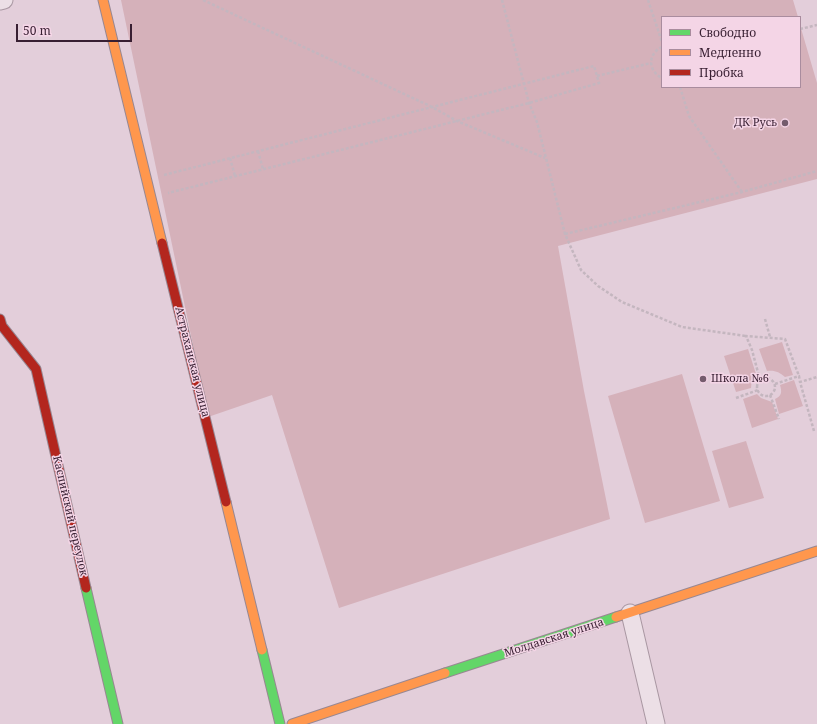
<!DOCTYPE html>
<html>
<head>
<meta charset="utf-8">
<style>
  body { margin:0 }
  #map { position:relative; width:817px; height:724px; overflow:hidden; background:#e3ceda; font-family:"Noto Serif",serif }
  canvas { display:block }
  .legend { position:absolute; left:661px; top:16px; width:140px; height:72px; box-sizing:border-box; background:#f4d5e6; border:1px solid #a98c9e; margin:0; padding:5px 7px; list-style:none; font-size:12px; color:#381f32 }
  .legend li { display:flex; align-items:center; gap:8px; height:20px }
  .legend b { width:20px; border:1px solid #a98c9e }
  .scale { position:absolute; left:16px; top:24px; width:116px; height:18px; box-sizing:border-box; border:2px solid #381f32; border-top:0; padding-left:5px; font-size:12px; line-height:14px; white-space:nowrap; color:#381f32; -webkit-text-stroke:3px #f4d5e6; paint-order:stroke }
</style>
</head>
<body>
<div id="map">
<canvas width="817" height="724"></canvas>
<ul class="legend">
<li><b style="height:5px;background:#63d668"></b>Свободно</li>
<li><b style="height:5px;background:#ff974d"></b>Медленно</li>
<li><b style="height:5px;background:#b3261e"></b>Пробка</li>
</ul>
<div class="scale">50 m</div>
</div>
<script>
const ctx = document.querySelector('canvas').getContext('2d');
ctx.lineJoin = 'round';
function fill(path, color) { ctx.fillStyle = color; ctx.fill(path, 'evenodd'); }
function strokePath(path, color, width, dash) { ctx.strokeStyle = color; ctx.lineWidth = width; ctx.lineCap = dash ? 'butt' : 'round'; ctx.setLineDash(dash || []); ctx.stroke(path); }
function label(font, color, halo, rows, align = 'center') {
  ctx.font = font + ' "Noto Serif",serif'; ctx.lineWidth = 3; ctx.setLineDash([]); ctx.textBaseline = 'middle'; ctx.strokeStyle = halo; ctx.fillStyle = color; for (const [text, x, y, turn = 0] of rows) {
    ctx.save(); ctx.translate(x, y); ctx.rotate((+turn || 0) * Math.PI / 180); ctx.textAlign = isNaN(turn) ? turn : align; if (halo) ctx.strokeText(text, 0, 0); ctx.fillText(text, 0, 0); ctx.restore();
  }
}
const green = new Path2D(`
  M121,0H793L798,17H662V87H800V25L817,83V179L558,246L584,391L610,519L339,608L272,395L208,417Z
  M782,342L793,375L785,377C779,372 775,370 767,371L759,349Z
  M748,349L756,374L752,378L751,388L736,392L724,356Z
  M682,374L720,501L645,523L608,396Z
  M794,380L803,406L779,414L775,399C782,396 782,392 780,385Z
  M757,394L761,398L772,402L778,419L752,428L743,399Z
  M746,441L764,498L729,508L712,451Z`);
const path = new Path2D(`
  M203,0L432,107L457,121L545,158
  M502,0L529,103L537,122L565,234L581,270L598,286L622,302L682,327L746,336
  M648,0L662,42
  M800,29L817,25
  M662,47C647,54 648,71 662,78
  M597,76L651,63
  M680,87L689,116L742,192
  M258,151L263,169
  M230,158L235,176
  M164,175L594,66L599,83L529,103L168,193
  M565,234L742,192L817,171
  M765,319L770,337
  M757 387a9 9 0 1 1 18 0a9 9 0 1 1-18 0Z
  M760,380L752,350L746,336L785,339L799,376
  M775,384L799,376L800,382
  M770,395L779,419
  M736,398L758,390
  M814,431L800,382L817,377`);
const street = new Path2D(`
  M0,1L4,0
  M630,613L656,724`);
const fast = new Path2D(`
  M86,588L118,724
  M262,650L280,724
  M445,673L616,617`);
const slow = new Path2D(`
  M103,0L162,243
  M226,502L262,650
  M616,617L817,551
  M292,724L445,673`);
const jam = new Path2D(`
  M162,243L226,502
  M0,319L2,326L36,369L86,588`);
const markers = [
  [785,123,4,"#745c6d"],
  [703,379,4,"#745c6d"]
];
const poiNames = [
  ["ДК Русь",777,123],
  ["Школа №6",711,379,"left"]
];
const streetNames = [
  ["Астраханская улица",192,362,76],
  ["Каспийский переулок",70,516,77],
  ["Молдавская улица",554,638,-18]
];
fill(green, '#d5b1ba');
strokePath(street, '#a997a2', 19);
strokePath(fast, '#988792', 11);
strokePath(slow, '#988792', 11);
strokePath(jam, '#988792', 11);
strokePath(path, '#c4b6bf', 2.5, [3, 2]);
strokePath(street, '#ecdfe6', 17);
strokePath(fast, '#63d668', 9);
strokePath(slow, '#ff974d', 9);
strokePath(jam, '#b3261e', 9);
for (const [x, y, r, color] of markers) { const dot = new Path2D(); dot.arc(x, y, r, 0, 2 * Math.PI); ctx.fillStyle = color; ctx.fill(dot); strokePath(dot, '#f4d5e6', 1.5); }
label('11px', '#381f32', '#f4d5e6', poiNames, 'right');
label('11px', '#381f32', '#f4d5e6', streetNames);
</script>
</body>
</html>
